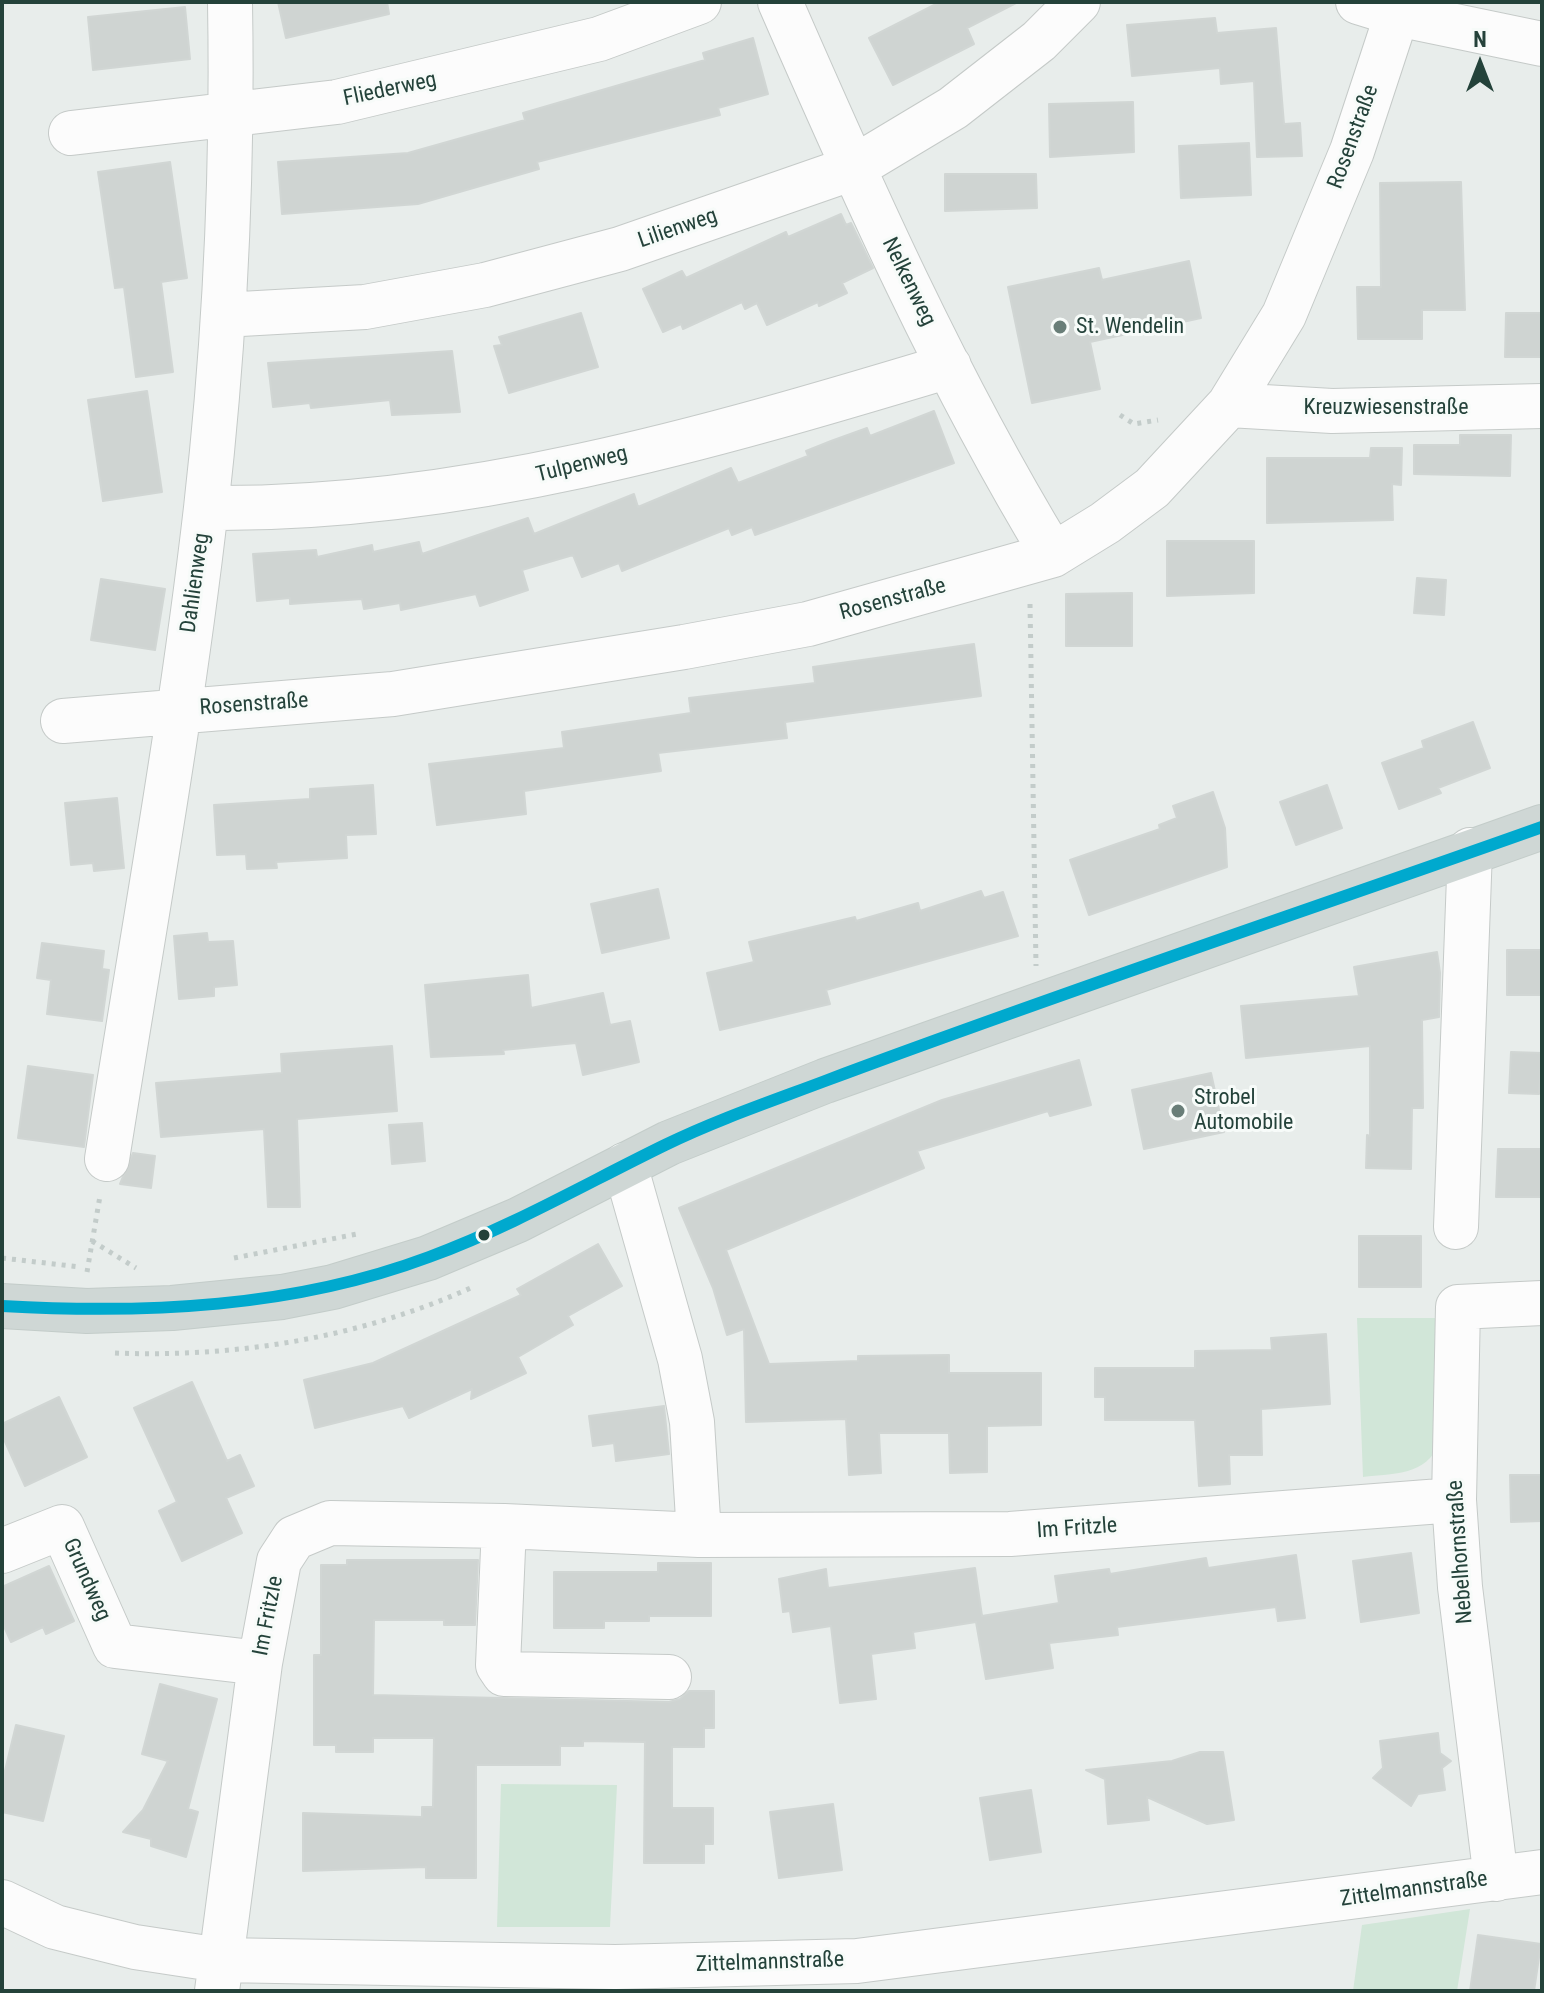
<!DOCTYPE html>
<html>
<head>
<meta charset="utf-8">
<style>
  body { margin:0 }
  #map { position:relative; width:1544px; height:1993px; overflow:hidden; background:#e8edeb; font-family:"Roboto Condensed",sans-serif }
  canvas { display:block }
  .frame { position:absolute; inset:0; border:4px solid #24423a; pointer-events:none }
  .north { position:absolute; left:1440px; top:24px; width:80px; height:80px; -webkit-text-stroke:6px #f7fbf9; paint-order:stroke; rotate:0deg; font-size:22px; font-weight:700; line-height:32px; text-align:center; color:#24423a }
  .north::after { content:''; display:block; margin:auto; width:28px; height:36px; background:#24423a; clip-path:polygon(50% 0,100% 100%,50% 72%,0 100%) }
</style>
</head>
<body>
<div id="map">
<canvas width="1544" height="1993"></canvas>
<div class="frame"></div>
<div class="north">N</div>
</div>
<script>
const ctx = document.querySelector('canvas').getContext('2d');
ctx.lineJoin = 'round';
function fill(path, color) { ctx.fillStyle = color; ctx.fill(path, 'evenodd'); }
function strokePath(path, color, width, dash) { ctx.strokeStyle = color; ctx.lineWidth = width; ctx.lineCap = dash ? 'butt' : 'round'; ctx.setLineDash(dash || []); ctx.stroke(path); }
function label(font, color, halo, rows, align = 'center') {
  ctx.font = font + ' "Roboto Condensed",sans-serif'; ctx.lineWidth = 6; ctx.setLineDash([]); ctx.textBaseline = 'middle'; ctx.strokeStyle = halo; ctx.fillStyle = color; for (const [text, x, y, turn = 0] of rows) {
    ctx.save(); ctx.translate(x, y); ctx.rotate((+turn || 0) * Math.PI / 180); ctx.textAlign = isNaN(turn) ? turn : align; if (halo) ctx.strokeText(text, 0, 0); ctx.fillText(text, 0, 0); ctx.restore();
  }
}
const green = new Path2D(`
  M1357,1318H1446L1440,1443C1425,1476 1395,1473 1363,1477Z
  M501,1784L617,1785L610,1927H497Z
  M1470,1909L1457,1991H1353L1362,1925Z`);
const building = new Path2D(`
  M278,2H387L389,14L286,38Z
  M940,2H1018L967,28L974,44L893,85L869,38Z
  M185,7L190,59L93,70L88,17Z
  M1215,18L1217,33L1276,28L1284,124L1300,123L1302,156L1257,157L1254,81L1221,84L1220,68L1132,76L1127,25Z
  M753,38L768,94L718,108L720,115L537,162L539,169L418,204L282,214L278,162L408,153L525,120L523,113L705,60L703,53Z
  M1133,102L1134,152L1050,157L1049,104Z
  M1249,143L1251,195L1181,198L1179,146Z
  M170,162L187,278L161,282L173,372L136,377L124,287L115,288L98,172Z
  M945,174H1036L1037,208L945,211Z
  M1461,182L1465,310H1422V339H1358L1357,287H1381L1380,183Z
  M841,214L846,225L851,223L873,268L842,283L847,293L819,306L818,302L767,325L757,303L745,309L742,302L683,329L681,324L663,332L643,289L682,271L686,278L786,232L788,237Z
  M1189,261L1201,318L1090,342L1100,389L1032,403L1008,287L1099,268L1102,280Z
  M581,313L598,367L509,393L494,346L502,345L499,337Z
  M1506,313H1542V357H1505Z
  M452,351L460,412L392,415L390,400L311,408L310,403L273,407L268,363Z
  M147,391L162,492L103,501L88,400Z
  M934,411L954,463L755,535L752,527L732,535L729,528L622,571L619,563L582,577L573,555L522,570L528,590L480,606L476,594L401,610L400,603L364,609L362,599L290,604V598L257,601L253,554L316,550L317,557L372,545L373,552L419,542L422,554L528,518L534,534L634,494L638,507L731,468L738,483L808,456L806,451L831,441L867,428L870,436Z
  M1460,435H1511L1510,476L1414,474V445H1460Z
  M1371,448H1402L1401,485L1392,484L1393,520L1267,523V458H1370Z
  M1167,541H1254V593L1167,596Z
  M1417,578L1446,580L1444,615L1414,613Z
  M101,579L165,589L155,650L91,640Z
  M1132,593V646H1066V594Z
  M974,644L981,696L785,722L787,738L658,753L661,771L524,791L526,814L437,825L429,764L564,748L562,732L691,713L689,698L815,683L813,667Z
  M1473,722L1490,768L1438,788L1441,793L1399,809L1382,763L1424,748L1422,741Z
  M373,785L376,834L346,835L347,858L276,862L277,868L247,869L246,854L217,855L214,805L310,799V789Z
  M1327,785L1342,828L1296,845L1280,802Z
  M1213,792L1225,828L1227,867L1089,915L1070,860L1160,829L1159,825L1177,818L1173,806Z
  M117,798L124,868L94,871L93,863L71,865L65,803Z
  M658,889L669,938L602,953L591,904Z
  M981,891L984,898L1003,892L1018,936L826,990L830,1004L720,1030L707,973L754,962L749,942L855,917L856,921L918,903L920,911Z
  M207,933L208,942L233,941L237,985L214,987V996L179,999L174,936Z
  M42,943L104,951L102,969L109,970L102,1021L47,1014L51,980L37,978Z
  M1507,950H1542V995H1507Z
  M1437,952L1440,973L1439,1017L1422,1020L1423,1108H1412L1411,1169L1366,1168L1367,1135L1370,1136V1046L1246,1058L1241,1006L1359,996L1354,967Z
  M528,975L531,1008L603,993L610,1025L630,1021L639,1062L583,1075L576,1043L503,1050L504,1054L431,1057L425,985Z
  M392,1046L397,1111L297,1119L300,1207H268L264,1129L161,1137L156,1083L282,1073L281,1054Z
  M1511,1052L1542,1053L1539,1094L1509,1093Z
  M1079,1060L1091,1105L1050,1116L1048,1111L917,1151L924,1168L726,1250L769,1364L858,1361V1356L949,1355V1373H1041V1425L987,1426V1472L950,1473L949,1433H879L881,1473L849,1475L846,1419L746,1422L744,1329L727,1335L713,1288L679,1208L942,1100Z
  M28,1066L93,1075L84,1147L18,1138Z
  M1211,1073L1224,1132L1144,1149L1132,1090Z
  M422,1123L425,1161L392,1164L389,1125Z
  M1498,1149H1542V1197H1496Z
  M133,1153L155,1156L151,1188L120,1184Z
  M1359,1236H1421V1287H1359Z
  M598,1244L622,1286L568,1316L573,1325L518,1357L526,1373L471,1399L472,1389L409,1418L403,1406L315,1428L304,1380L373,1363L421,1341L521,1295L517,1289Z
  M1326,1334L1330,1404L1261,1409L1262,1455H1229L1230,1484L1199,1486L1195,1420H1105V1397H1095V1368H1195V1351L1272,1350L1271,1338Z
  M192,1382L227,1461L240,1455L254,1486L226,1498L242,1533L182,1561L159,1511L177,1502L134,1408Z
  M59,1397L87,1457L25,1486L2,1435V1424Z
  M664,1406L669,1454L616,1461L614,1443L593,1446L589,1416Z
  M1510,1475H1542V1521L1511,1522Z
  M1411,1553L1419,1613L1361,1622L1353,1561Z
  M1296,1555L1305,1618L1278,1621L1276,1607L1117,1627L1118,1635L1049,1643L1053,1668L986,1679L976,1622L913,1632L915,1648L871,1654L876,1699L840,1703L831,1626L793,1632L790,1611L783,1612L779,1579L826,1569L828,1588L975,1568L982,1616L1059,1603L1055,1576L1109,1569L1110,1574L1206,1558L1208,1568Z
  M347,1560H478L475,1625H444V1620H374L373,1695L669,1702L680,1699L689,1691H714V1728H704V1747H672V1808H713V1844H704V1863H644L645,1742L583,1741V1746H560V1765H476V1878H426V1867L303,1871V1813L422,1817V1807H433L434,1738H373V1752H336V1745H314V1655H321V1565H347Z
  M658,1563H711V1616H649V1621H604V1628H554V1572H658Z
  M49,1566L74,1621L46,1634L43,1627L11,1642L2,1622V1587Z
  M160,1684L217,1699L188,1809L198,1812L186,1857L151,1846V1839L123,1832L143,1810L168,1761L142,1754Z
  M16,1725L64,1736L43,1821L2,1812V1783Z
  M1438,1733L1440,1753L1451,1761L1442,1768L1445,1790L1418,1794L1411,1806L1373,1778L1383,1768L1380,1741Z
  M1200,1752H1223L1234,1820L1207,1824L1147,1797L1149,1820L1108,1824L1105,1779L1086,1770L1172,1761Z
  M1031,1790L1041,1852L990,1860L980,1798Z
  M833,1804L842,1870L779,1878L770,1812Z
  M1478,1935L1541,1944L1534,1991H1470Z`);
const path = new Path2D(`
  M1120,415L1134,424L1158,420
  M1030,604L1036,966
  M92,1241L136,1268
  M2,1258L80,1267
  M234,1258L357,1234
  M87,1272L100,1196
  M115,1353C238,1358 363,1337 475,1286`);
const minor = new Path2D(`
  M780,2C862,190 946,379 1053,555
  M1358,2L1397,14L1542,44
  M71,133L337,102L599,39L699,2
  M223,315L365,307L485,285L620,249L853,168L953,108L1039,41L1078,2
  M1229,405L1332,411L1542,406
  M206,508C460,511 707,439 949,366
  M63,721L393,694L684,647L808,624L1053,555L1105,523L1152,488L1229,405L1284,315L1352,151L1397,14L1391,2
  M107,1159C141,943 181,726 206,508C225,341 233,171 230,2
  M625,1165L680,1359L692,1422L699,1535
  M1456,1227L1470,850
  M504,1526L498,1665L504,1674L669,1677
  M2,1551L62,1527L115,1646L260,1663
  M1496,1879L1460,1587L1454,1500L1458,1307L1542,1303
  M2,1902L55,1927L135,1947L220,1960L615,1967L857,1961L1542,1872
  M217,1991L260,1663L279,1561L294,1538L330,1523L504,1526L699,1535L1010,1534L1454,1500`);
const major = new Path2D(`
  M2,1306L87,1311L172,1308L282,1297L333,1287L428,1258L518,1220L669,1143L825,1081L1542,827`);
const bus1 = new Path2D(`
  M2,1306C146,1314 293,1308 429,1257C511,1227 587,1183 665,1145C716,1120 772,1101 825,1081C1062,992 1303,912 1542,827`);
const markers = [
  [1060,327,8,"#697e78"],
  [1178,1111,8,"#697e78"],
  [484,1235,7,"#24423a"]
];
const streetNames = [
  ["Fliederweg",390,90,-12],
  ["Rosenstraße",1354,137,-70],
  ["Lilienweg",678,229,-19],
  ["Nelkenweg",908,282,64],
  ["Kreuzwiesenstraße",1386,408],
  ["Tulpenweg",582,465,-14],
  ["Dahlienweg",196,583,-82],
  ["Rosenstraße",893,600,-15],
  ["Rosenstraße",254,705,-4],
  ["Im Fritzle",1077,1529,-4],
  ["Nebelhornstraße",1461,1552,-94],
  ["Grundweg",86,1580,66],
  ["Im Fritzle",269,1616,-79],
  ["Zittelmannstraße",1414,1890,-8],
  ["Zittelmannstraße",770,1963,-2]
];
const poiNames = [
  ["St. Wendelin",1076,327],
  ["Strobel",1194,1098],
  ["Automobile",1194,1123]
];
fill(green, '#d1e6d8');
fill(building, '#cfd4d2');
strokePath(building, '#d1d6d4', 2);
strokePath(minor, '#c5cac8', 46);
strokePath(major, '#c3ccc9', 46);
strokePath(path, '#c3ccca', 5, [4, 6]);
strokePath(minor, '#fcfcfc', 44);
strokePath(major, '#cfd7d5', 44);
strokePath(bus1, '#00a9ce', 12);
for (const [x, y, r, color] of markers) { const dot = new Path2D(); dot.arc(x, y, r, 0, 2 * Math.PI); ctx.fillStyle = color; ctx.fill(dot); strokePath(dot, '#f7fbf9', 3); }
label('22px', '#24423a', '#f7fbf9', streetNames);
label('22px', '#24423a', '#f7fbf9', poiNames, 'left');
</script>
</body>
</html>
